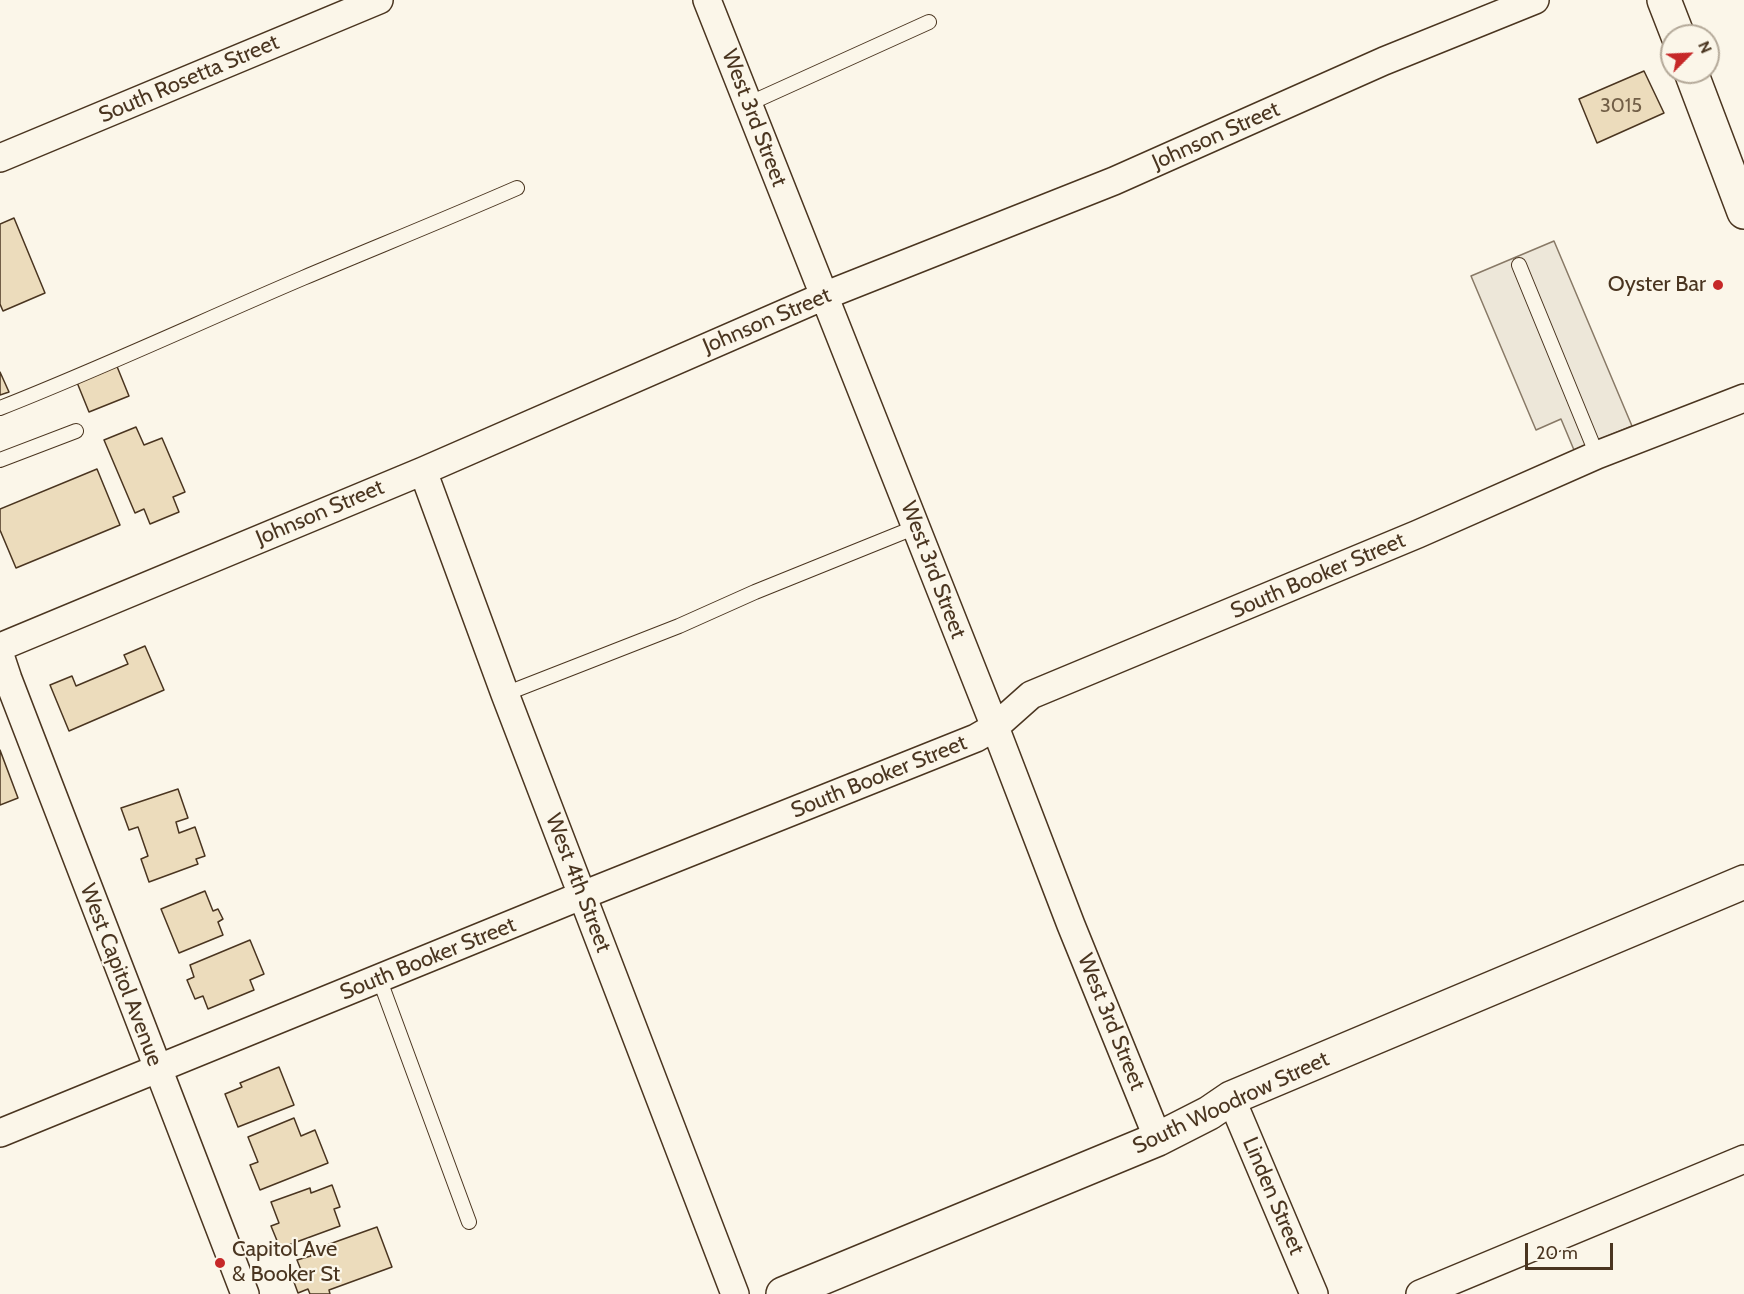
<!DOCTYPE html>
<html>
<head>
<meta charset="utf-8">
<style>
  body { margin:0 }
  #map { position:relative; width:1744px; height:1294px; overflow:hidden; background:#fbf6e9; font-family:Cabin,sans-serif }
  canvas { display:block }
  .north { position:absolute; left:1660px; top:24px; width:60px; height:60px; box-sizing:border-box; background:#fbf6e9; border:2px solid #b4a999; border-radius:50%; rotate:66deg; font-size:16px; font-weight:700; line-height:24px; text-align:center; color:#4a3520 }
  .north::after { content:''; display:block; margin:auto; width:21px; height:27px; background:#c62828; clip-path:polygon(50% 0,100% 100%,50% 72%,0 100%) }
  .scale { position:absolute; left:1525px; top:1243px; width:88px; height:27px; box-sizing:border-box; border:3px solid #4a3520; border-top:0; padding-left:8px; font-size:18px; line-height:21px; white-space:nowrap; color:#4a3520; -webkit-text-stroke:4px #fbf6e9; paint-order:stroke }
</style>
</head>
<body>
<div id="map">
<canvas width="1744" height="1294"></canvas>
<div class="north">N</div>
<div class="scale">20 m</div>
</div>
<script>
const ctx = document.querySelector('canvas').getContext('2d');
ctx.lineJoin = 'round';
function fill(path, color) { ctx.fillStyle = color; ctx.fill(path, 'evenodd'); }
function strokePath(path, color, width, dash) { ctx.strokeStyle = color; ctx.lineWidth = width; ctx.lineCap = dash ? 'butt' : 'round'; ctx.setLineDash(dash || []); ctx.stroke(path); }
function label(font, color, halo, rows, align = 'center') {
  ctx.font = font + ' Cabin,sans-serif'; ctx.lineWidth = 4.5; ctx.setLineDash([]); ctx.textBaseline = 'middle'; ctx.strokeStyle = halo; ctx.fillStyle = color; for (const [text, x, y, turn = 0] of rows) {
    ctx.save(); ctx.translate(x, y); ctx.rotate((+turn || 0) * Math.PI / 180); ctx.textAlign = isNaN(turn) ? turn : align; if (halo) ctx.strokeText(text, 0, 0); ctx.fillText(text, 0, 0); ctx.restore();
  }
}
const parking = new Path2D(`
  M1554,241L1632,426L1574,450L1561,419L1536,430L1471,276Z`);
const building = new Path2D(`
  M1644,71L1664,113L1597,143L1579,99Z
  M14,218L45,293L3,311L0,304V224Z
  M116,364L129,396L89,412L76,380Z
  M0,372L9,392L0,395Z
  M136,427L144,445L162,438L185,492L173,497L179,512L150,524L144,509L135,513L104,440Z
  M97,469L120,525L16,568L0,530V509Z
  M145,646L164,690L69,731L50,685L72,676L76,686L128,664L124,655Z
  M0,750L18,798L0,805Z
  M178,789L188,818L176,822L179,833L195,827L205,856L196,859L198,864L149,882L141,859L148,856L138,827L129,830L121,808Z
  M205,891L213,911L218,909L223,919L218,922L223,935L179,953L161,909Z
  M250,940L264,974L250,980L254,990L208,1009L203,996L195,999L187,980L194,977L190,965Z
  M279,1067L294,1105L238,1127L225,1094L242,1087L240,1083Z
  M294,1118L301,1136L315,1130L328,1163L260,1190L250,1165L258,1162L248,1137Z
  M332,1185L340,1207L334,1209L340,1226L280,1248L271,1226L279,1223L271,1202L310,1188L311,1193Z
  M377,1227L392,1267L329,1290L330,1294H310L308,1289L298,1293L291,1274L301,1270L297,1260L311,1256L310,1251Z`);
const service = new Path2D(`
  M748,104L929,22
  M1519,265L1597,455
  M0,408C102,368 202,321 303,278C374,248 446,219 517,188
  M0,460L76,431
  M505,694L679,626L755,592L916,527
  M379,978L469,1222`);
const minor = new Path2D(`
  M707,0L995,727L1071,925L1158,1139
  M0,158L379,0
  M423,471L505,694L735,1294
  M0,647L423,471L824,296L1114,181L1384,61L1535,0
  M0,655L8,679L245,1294
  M1231,1098L1314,1294
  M0,1133L583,895L976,738L995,727L1031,695L1418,534L1597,455L1744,398
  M1420,1294L1744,1159`);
const secondary = new Path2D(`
  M1664,0L1678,36
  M1691,72L1744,212
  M783,1294L1158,1139L1209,1113L1231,1098L1744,882`);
const markers = [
  [1718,285,6,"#c62828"],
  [220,1263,6,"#c62828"]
];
const numberNames = [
  ["3015",1621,106]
];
const streetNames = [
  ["South Rosetta Street",189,79,-23],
  ["West 3rd Street",754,118,69],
  ["Johnson Street",1216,136,-24],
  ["Johnson Street",767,321,-23],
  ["Johnson Street",320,513,-23],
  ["West 3rd Street",933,570,69],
  ["South Booker Street",1318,576,-23],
  ["South Booker Street",879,777,-22],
  ["West 4th Street",578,883,69],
  ["South Booker Street",428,959,-22],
  ["West Capitol Avenue",121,975,69],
  ["West 3rd Street",1111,1022,68],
  ["South Woodrow Street",1231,1103,-25],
  ["Linden Street",1273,1196,67]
];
const poiNames = [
  ["Oyster Bar",1706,285],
  ["Capitol Ave",232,1250,"left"],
  ["& Booker St",232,1275,"left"]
];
fill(parking, '#ede7d9');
strokePath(parking, '#887966', 1.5);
fill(building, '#ecdcbc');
strokePath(building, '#4a3520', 1.5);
strokePath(service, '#4a3520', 16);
strokePath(minor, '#4a3520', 30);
strokePath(secondary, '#4a3520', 36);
strokePath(service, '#fbf6e9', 14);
strokePath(minor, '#fbf6e9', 27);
strokePath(secondary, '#fbf6e9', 33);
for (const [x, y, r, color] of markers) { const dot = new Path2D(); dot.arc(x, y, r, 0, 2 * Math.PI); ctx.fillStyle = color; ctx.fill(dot); strokePath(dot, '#fbf6e9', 2); }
label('20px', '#725f47', null, numberNames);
label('22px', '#4a3520', '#fbf6e9', streetNames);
label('22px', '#4a3520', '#fbf6e9', poiNames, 'right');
</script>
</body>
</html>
